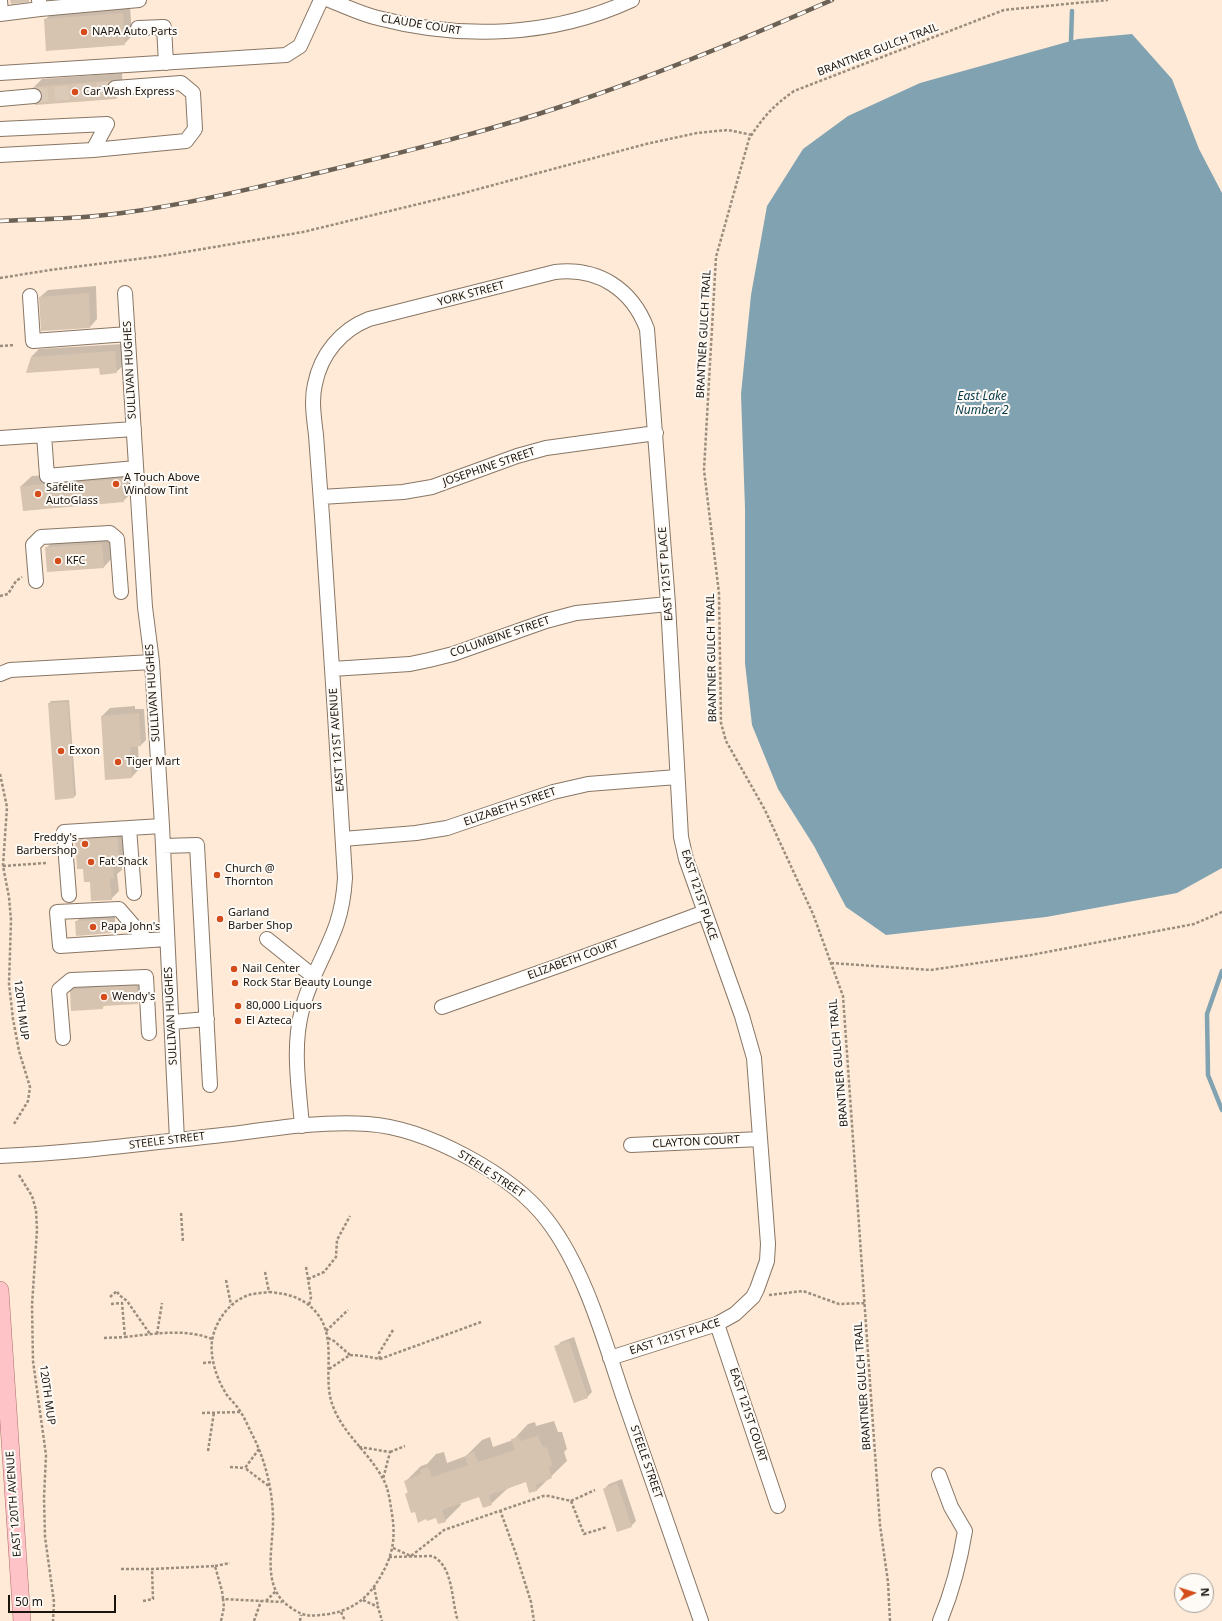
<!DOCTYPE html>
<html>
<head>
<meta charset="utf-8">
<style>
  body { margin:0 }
  #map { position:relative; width:1222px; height:1621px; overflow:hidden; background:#feead6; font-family:"Noto Sans",sans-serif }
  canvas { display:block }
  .north { position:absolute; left:1174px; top:1573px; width:40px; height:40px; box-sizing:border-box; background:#fefaf6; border:1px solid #a39e99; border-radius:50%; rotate:86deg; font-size:11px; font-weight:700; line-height:16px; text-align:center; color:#1a140d }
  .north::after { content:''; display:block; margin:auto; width:14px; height:18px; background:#d34c1a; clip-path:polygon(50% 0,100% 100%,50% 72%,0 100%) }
  .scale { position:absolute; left:8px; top:1595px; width:108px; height:18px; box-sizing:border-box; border:2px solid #1a140d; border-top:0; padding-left:5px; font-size:12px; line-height:14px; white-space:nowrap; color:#1a140d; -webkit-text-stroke:3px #fefaf6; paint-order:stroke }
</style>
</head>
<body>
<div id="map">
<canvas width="1222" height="1621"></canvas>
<div class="north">N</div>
<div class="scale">50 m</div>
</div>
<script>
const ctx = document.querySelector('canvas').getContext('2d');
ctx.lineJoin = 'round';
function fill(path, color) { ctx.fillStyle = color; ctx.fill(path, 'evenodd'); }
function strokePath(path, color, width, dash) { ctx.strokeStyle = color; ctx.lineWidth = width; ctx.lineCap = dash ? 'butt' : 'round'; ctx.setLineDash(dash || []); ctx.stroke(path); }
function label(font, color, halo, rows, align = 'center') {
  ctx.font = font + ' "Noto Sans",sans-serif'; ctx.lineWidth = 4; ctx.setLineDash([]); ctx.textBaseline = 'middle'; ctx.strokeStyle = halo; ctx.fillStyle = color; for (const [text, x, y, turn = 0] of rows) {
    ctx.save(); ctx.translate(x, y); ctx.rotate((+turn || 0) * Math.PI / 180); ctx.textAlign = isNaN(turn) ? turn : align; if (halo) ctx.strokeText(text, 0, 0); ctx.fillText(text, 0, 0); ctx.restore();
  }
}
const water = new Path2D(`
  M1132,34L1172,79L1199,149L1222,193V868L1177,893L1046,917L886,935L846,907L814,846L778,789L752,725L745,663V508L741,394L751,295L767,206L803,149L848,116L920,83L1078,39Z`);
const shadow = new Path2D(`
  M130,6L132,36L124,44L45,20L53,12Z
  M122,73L123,91L116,99L34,87L42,79Z
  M96,286L97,319L90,327L40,297L48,290Z
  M123,344L124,365L116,372L100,367L31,357L39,349Z
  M133,469L134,491L123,501L21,486L32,476Z
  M110,536L111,559L104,567L46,548L54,540Z
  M69,700L76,795L74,797L49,704L51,701Z
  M135,706V709H144L146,740L141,745H138L139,769L132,777L102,716L110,708Z
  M125,828L127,855L121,861L122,870L117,874L119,891L111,899L91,881L84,868L76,839L84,831Z
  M115,914V927L110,932L76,922L81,917Z
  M138,979L140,1000L138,1003L105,1005L102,1008L71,990L73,988L94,986Z
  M574,1337L592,1392L587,1397L556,1347L561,1342Z
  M554,1421L558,1432H562L567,1449L564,1452L567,1461L537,1490L530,1492L526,1480L507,1489L491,1504L480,1496L460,1503L461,1505L445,1521L437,1517L426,1518L415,1510L406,1494L409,1491L405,1482L421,1466L427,1464L436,1454L444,1452L447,1463L466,1456L482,1440L490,1437L493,1447L513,1440L528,1424L535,1422L536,1426Z
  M622,1479L636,1521L631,1526L604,1489L609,1484Z`);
const stream = new Path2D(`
  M1071,41L1072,11
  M1222,971L1207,1014L1208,1075L1222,1110`);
const building = new Path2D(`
  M10,0H29V2L11,4Z
  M123,13L125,45L46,51L44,19Z
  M115,80L116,99L35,105L33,87Z
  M89,293L90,328L41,331L39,297Z
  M115,351L117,373L100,375L99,368L26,373L31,357Z
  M123,479L124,502L23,511L20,486Z
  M102,544L104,568L47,572L45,547Z
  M68,702L74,798L55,800L48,703Z
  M139,713L141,746L130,747L132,778L105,780L101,716Z
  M117,836L120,864H113L114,878L110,879L112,900L91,901L90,882H84L83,869H77L75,839Z
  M110,919L111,933L76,936L75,921Z
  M136,981L138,1004L103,1006V1009L71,1011L70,990L93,988V984Z
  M569,1341L588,1398L574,1403L554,1346Z
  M538,1436L543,1447H546L549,1453L552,1465L549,1467L552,1478L536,1485L537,1491L529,1493L526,1482L489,1495L492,1505L483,1508L479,1497L442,1510L446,1522L438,1524L436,1518L427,1521L426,1519L418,1523L415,1512L411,1513L405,1494L408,1493L404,1481L421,1474L420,1470L428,1467L432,1477L468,1465L465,1456L474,1452L478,1462L515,1450L511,1439L519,1437L520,1441Z
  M617,1483L632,1527L617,1532L603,1489Z`);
const minorTunnel = new Path2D(`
  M34,96L115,88`);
const path = new Path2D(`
  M0,278L50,270L161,256L303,232L460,194L646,144L697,133L728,130L752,135
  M0,346L15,345
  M0,596L8,594L16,581L22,577
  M0,774L7,807L3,866L9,897L11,920L9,984L13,1019L19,1051L30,1087L28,1101L14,1124
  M3,866L46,863
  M831,963L931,970L1031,955L1194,924L1222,912
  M19,1175L32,1196L36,1210L37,1230L32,1305L33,1361L46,1455L44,1498L45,1537L54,1602L53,1621
  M181,1213L183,1242
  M306,1267L311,1297L309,1305
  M265,1272L269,1292
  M308,1279L324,1272L336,1257L337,1240L350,1216
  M226,1280L231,1305
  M269,1292C290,1294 306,1298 319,1316C335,1339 325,1370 330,1396C337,1430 368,1450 383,1479C389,1489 390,1503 392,1514C395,1533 394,1549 386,1566C373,1593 358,1609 329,1614C312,1616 305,1618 290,1607C260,1587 274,1546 273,1516C272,1489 266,1464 255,1440C250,1431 246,1420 240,1411C236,1404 229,1399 225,1392C216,1377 210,1357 212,1341C215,1321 230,1301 249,1295C255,1293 263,1293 269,1292Z
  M769,1295L803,1291L839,1304L866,1303
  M110,1297L117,1291L119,1295L127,1301L150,1334
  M111,1304L122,1303L125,1337C153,1334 185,1328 212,1339
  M326,1331L348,1310
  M157,1334L162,1303
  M104,1338L125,1337
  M328,1338L334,1341L350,1355L329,1369
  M350,1355L364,1356L380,1359L481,1322
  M380,1359L379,1353L393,1330
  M203,1363L213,1362
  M202,1413L240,1412
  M359,1447L390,1452L383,1479
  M259,1449L245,1468L270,1487
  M208,1451L214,1412
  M390,1452L405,1446
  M230,1467L245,1468
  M571,1501L595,1490
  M500,1510L516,1554L531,1602L534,1621
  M393,1548L411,1556L444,1530L543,1496H549L571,1501L584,1534L607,1527
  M389,1557L432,1556C454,1566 451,1601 458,1621
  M215,1566L230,1563
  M121,1569H152L215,1566L222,1591L223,1599
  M374,1587L378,1606
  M363,1600L378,1607L382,1621
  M143,1601L153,1599L152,1569
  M266,1601L276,1591
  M341,1612L345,1621
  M221,1621L224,1607L223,1599L282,1602
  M254,1621L261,1601
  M300,1621L301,1615
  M890,1621L888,1582L880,1525L843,996L813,914L765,810L726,741L721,723L719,593L704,470L716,257L749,139C762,118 774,105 794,91L1004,10L1108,0`);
const minor = new Path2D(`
  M0,0L1,14
  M329,0C345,6 361,14 378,18C462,40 552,37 632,0
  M40,9L139,0
  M0,14L40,9L39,0
  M138,28L164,27L166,63
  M0,73L286,55L300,46L321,0
  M0,99L34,96
  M0,129L107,124
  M93,150L107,124
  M0,155L93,150L186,141L195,129L193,93L181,83L115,88
  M125,293L145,607L152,662L162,826L177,1140
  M30,296L33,341L128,334
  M44,435L47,476L136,468
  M0,438L134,429
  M321,497L403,492L432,487L517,456L546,448L656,433
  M36,581L33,545L41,537L110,533L117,539L121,592
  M332,669L410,664L429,660L453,654L546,621L576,613L668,604
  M0,674L10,670L152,662
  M129,828L134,893
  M343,839L416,833L447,828L553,792L588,784L677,777
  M163,846L197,845L210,1085
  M69,895L64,832L162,826
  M267,939L313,976
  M146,940L119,909L57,912L60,946L167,939
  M442,1007L561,965L705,912
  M172,1022L207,1019
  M63,1038L59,990L71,980L146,977L149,1033
  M302,1126C299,1088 292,1047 302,1010C309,979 327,953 337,923C342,908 344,894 345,878C338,757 330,637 322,516C320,489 318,462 316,435C314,418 311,400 315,384C321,354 341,330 369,319L555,272C598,267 632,289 647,329L668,604L681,837L686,859L742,1016L754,1058L768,1244L767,1261L757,1289L753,1297L735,1314L717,1324L610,1358
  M631,1145L760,1139
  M0,1156C78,1153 155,1142 232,1134C277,1128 322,1121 368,1124C426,1128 512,1174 547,1220C584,1268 604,1339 623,1396C649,1471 675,1546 701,1621
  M717,1324L778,1506
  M939,1475L951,1507L965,1531C960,1562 952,1592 940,1621`);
const major = new Path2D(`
  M0,1290L22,1621`);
const rail = new Path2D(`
  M0,221C40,219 82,219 122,213C191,204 258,187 326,171C408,151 489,131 569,104C659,74 746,38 832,0`);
const markers = [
  [84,32,4,"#d34c1a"],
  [75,92,4,"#d34c1a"],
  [116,484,4,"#d34c1a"],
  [38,494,4,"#d34c1a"],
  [58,561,4,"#d34c1a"],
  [61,751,4,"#d34c1a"],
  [118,762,4,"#d34c1a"],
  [85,844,4,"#d34c1a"],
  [91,862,4,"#d34c1a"],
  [217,875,4,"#d34c1a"],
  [220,919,4,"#d34c1a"],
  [93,927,4,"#d34c1a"],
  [234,969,4,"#d34c1a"],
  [235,983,4,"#d34c1a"],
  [104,997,4,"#d34c1a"],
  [238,1006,4,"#d34c1a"],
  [238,1021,4,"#d34c1a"]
];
const streetNames = [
  ["CLAUDE COURT",421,25,9],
  ["BRANTNER GULCH TRAIL",878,50,-21],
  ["YORK STREET",471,294,-15],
  ["BRANTNER GULCH TRAIL",704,334,-87],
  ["SULLIVAN HUGHES",130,370,-93],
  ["JOSEPHINE STREET",489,467,-19],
  ["EAST 121ST PLACE",666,574,-94],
  ["COLUMBINE STREET",500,637,-19],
  ["BRANTNER GULCH TRAIL",712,658,-91],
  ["SULLIVAN HUGHES",153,693,-94],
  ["EAST 121ST AVENUE",337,740,-94],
  ["ELIZABETH STREET",510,807,-19],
  ["EAST 121ST PLACE",699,895,72],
  ["ELIZABETH COURT",573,960,-20],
  ["120TH MUP",21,1010,83],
  ["SULLIVAN HUGHES",171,1016,-93],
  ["BRANTNER GULCH TRAIL",839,1063,-95],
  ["STEELE STREET",167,1141,-7],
  ["CLAYTON COURT",696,1142,-3],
  ["STEELE STREET",491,1174,33],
  ["EAST 121ST PLACE",675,1337,-18],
  ["BRANTNER GULCH TRAIL",863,1386,-94],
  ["120TH MUP",47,1395,82],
  ["EAST 121ST COURT",748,1415,72],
  ["STEELE STREET",646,1462,71],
  ["EAST 120TH AVENUE",14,1504,-94]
];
const poiNames = [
  ["NAPA Auto Parts",92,32],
  ["Car Wash Express",83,92],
  ["A Touch Above",124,478],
  ["Window Tint",124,491],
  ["Safelite",46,488],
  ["AutoGlass",46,501],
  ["KFC",66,561],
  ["Exxon",69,751],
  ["Tiger Mart",126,762],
  ["Freddy's",77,838,"right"],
  ["Barbershop",77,851,"right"],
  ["Fat Shack",99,862],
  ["Church @",225,869],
  ["Thornton",225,882],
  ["Garland",228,913],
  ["Barber Shop",228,926],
  ["Papa John's",101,927],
  ["Nail Center",242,969],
  ["Rock Star Beauty Lounge",243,983],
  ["Wendy's",112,997],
  ["80,000 Liquors",246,1006],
  ["El Azteca",246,1021]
];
const waterNames = [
  ["East Lake",982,397],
  ["Number 2",982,411]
];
fill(water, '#80a2b1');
fill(shadow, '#0003');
strokePath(stream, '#80a2b1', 4.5);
fill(building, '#d6c3b0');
strokePath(minorTunnel, '#dccab8', 14, [14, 7]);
strokePath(minor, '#887665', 16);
strokePath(major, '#ac6c6d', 18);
strokePath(path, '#9b8d7e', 2.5, [3, 2]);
strokePath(minor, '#fff', 14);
strokePath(major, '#fdc3c6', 17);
strokePath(rail, '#6c6155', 4.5);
strokePath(rail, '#fefaf6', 3, [9]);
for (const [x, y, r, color] of markers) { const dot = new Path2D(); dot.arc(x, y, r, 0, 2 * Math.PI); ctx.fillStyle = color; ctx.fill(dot); strokePath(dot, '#fefaf6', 1.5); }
label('11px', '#1a140d', '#fefaf6', streetNames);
label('11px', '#1a140d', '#fefaf6', poiNames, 'left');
label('italic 12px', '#05394a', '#fefaf6', waterNames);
</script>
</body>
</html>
